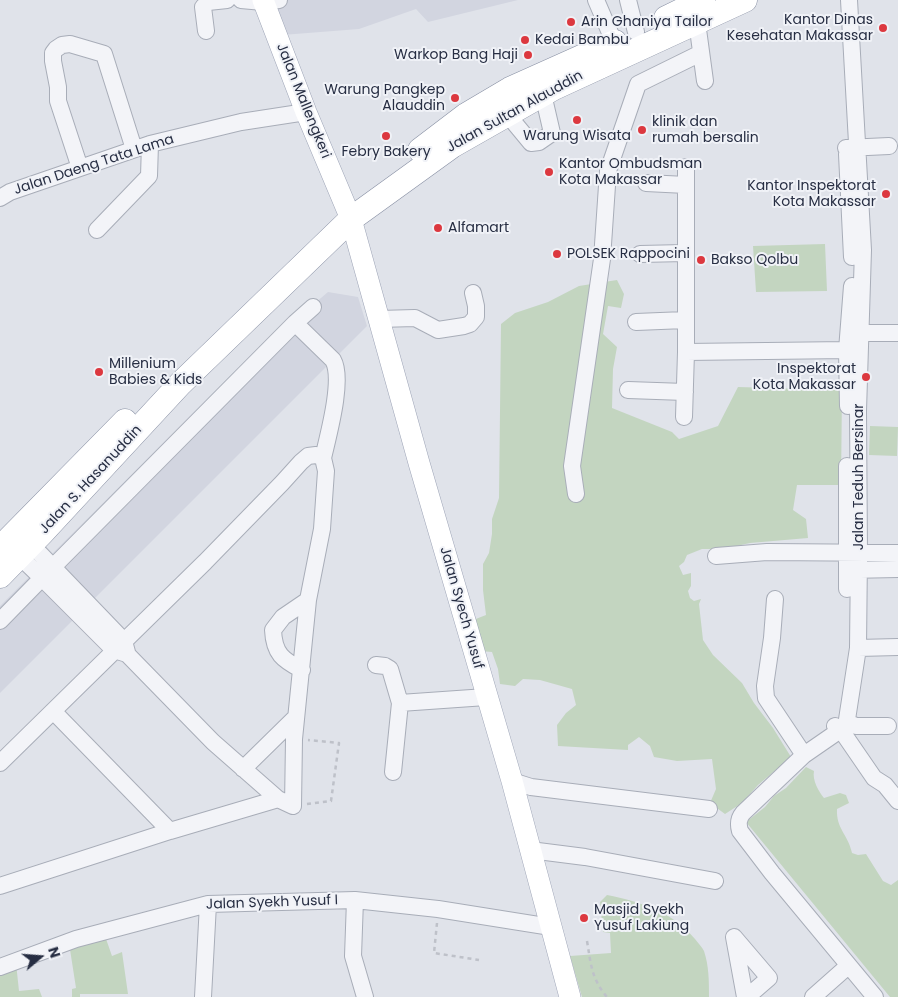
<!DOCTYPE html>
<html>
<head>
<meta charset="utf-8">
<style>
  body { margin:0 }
  #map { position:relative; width:898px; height:997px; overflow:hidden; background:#e0e3ea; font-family:Poppins,sans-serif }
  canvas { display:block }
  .north { position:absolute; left:15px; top:932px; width:50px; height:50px; -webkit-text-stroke:4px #f0f2f7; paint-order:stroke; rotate:72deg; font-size:14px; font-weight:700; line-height:20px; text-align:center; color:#272e43 }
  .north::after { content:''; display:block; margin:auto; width:18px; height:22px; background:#272e43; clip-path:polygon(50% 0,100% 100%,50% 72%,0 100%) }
</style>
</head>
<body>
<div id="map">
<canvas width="898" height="997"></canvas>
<div class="north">N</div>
</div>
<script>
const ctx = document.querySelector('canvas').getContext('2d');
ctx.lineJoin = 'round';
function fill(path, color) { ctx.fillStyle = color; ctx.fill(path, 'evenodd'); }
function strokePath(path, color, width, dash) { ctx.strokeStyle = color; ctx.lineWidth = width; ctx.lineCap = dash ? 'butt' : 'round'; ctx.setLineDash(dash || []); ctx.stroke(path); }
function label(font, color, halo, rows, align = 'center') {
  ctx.font = font + ' Poppins,sans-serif'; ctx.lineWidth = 4; ctx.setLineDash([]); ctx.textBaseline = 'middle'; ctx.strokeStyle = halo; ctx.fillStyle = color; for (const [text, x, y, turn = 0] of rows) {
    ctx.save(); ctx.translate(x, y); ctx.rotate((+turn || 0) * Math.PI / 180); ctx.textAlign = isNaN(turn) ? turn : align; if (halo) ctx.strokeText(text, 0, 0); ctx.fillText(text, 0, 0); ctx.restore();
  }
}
const built = new Path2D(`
  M269,0H518L428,22L416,9L359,29L282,35Z
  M328,292L358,297L367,326L0,693V606L233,373Z`);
const green = new Path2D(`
  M825,244L827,291L756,292L753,246Z
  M617,280L624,294L621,308L608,306L603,334L617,347L613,369L612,408L672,432L679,439L718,426L738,387L842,390L841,485H797L793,510L806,519L808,538L750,543L723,549H702L687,555L684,562L679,566L683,575L691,573V586L688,591L690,598L694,601L701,599L699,604L703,640L713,655L742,683L754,703L773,728L791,757L758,785L742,803L725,814L710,803L716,789L712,759L677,761L654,757L650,746L639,737L628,745V750L558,746L557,725L566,713L576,705L572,689L540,680L523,679L515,686L500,684L498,669L492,652L480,651L468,622L486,615L483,590V564L489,553L492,534V519L499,498L501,324L515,313L548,302L579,286Z
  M870,426L898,427L897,456L869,455Z
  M806,767L814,771C812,780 819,792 824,798L840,793L846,795L849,803L837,809C836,829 848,834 852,853L858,855L866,854L883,881L891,885L898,880V997H890L746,822L765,807L774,796L786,788Z
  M607,895C641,902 673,912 695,939C698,943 702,947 704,951C709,966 709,981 709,997H582L570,956L611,953L610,933L603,932L600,902Z
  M105,936L112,956L122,952L128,994H80V997H72V989L76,988L69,943Z
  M16,963L19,991L39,989L42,997H0V970Z`);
const path = new Path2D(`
  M307,804L331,801L339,743L308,740
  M437,923L434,953L479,960
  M587,941C591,964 591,978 607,997`);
const minor = new Path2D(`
  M241,0L263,2L279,0
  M596,0L614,42
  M628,0L636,32
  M697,22L705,81
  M206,31L203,7L208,2L227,0
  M507,114L531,143L539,142L552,133L543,94
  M846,148L889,146
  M847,154L852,257
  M80,168L58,101V87L53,61V53L56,49L62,45L70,44L104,54L134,149
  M646,183L686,185
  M0,198L10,192L150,144L241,122L306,112
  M97,230L149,176L150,144
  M640,254L685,253
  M379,319L415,318L438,330L464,326L470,324L476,317V306L473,293
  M636,322L685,320
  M295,323L313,307
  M850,333H898
  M686,352L847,350
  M628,390L685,392
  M848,406L847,350L852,286
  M684,417L686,352V167
  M847,466V589
  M576,494L572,466L602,259L608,171L638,84L701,53
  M24,537L124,641L127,652
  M12,549L42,578L295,323L333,360C344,379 328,436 323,458
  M716,556L767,552L898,553
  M848,570L898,569
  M775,599L772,638L765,686L766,698L804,755L846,726L858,648L859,554L858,411L863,250L849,0
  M0,621L42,578L114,650L127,654L213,742L278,799L293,806L294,739L308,600L322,529L326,471L323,458L316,455L308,456L301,462L282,483L205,562L0,763
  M858,648L898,647
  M376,665L385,666L390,669L400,703L486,697
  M302,670C283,660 274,654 273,630L283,617L308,600
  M53,711L170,831
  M847,722L856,726H888
  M835,726L841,730L874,778L885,785L898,801
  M804,755L743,813C738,819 738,824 740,831L772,873L875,997
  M243,769L296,717
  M393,772L400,703
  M512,781L531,787L709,809
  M530,850L585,857L715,881
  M0,886L170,831L278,799
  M355,900L353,956L365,997
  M0,967L76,939L208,904L355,900L438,909L551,927
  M203,997L208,904
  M745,997L734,937L769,978L747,997
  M813,997L848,966`);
const major = new Path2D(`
  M263,0L306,112L351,219L419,463L512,781L570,997`);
const highway = new Path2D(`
  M666,18L703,0
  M420,150L466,115L510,89L615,42
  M0,548L125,421
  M0,576L42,533L180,384L351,219L452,146L554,88L745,0`);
const markers = [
  [571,22,5,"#dc383f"],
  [883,28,5,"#dc383f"],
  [525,40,5,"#dc383f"],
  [528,55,5,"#dc383f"],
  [455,98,5,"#dc383f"],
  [577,120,5,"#dc383f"],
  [642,130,5,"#dc383f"],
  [386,136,5,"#dc383f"],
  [549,172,5,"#dc383f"],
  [886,194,5,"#dc383f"],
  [438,228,5,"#dc383f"],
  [557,254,5,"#dc383f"],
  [701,260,5,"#dc383f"],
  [99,372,5,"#dc383f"],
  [866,377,5,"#dc383f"],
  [584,918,5,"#dc383f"]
];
const poiNames = [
  ["Kantor Dinas",873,20,"right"],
  ["Kesehatan Makassar",873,36,"right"],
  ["Arin Ghaniya Tailor",581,22],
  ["Kedai Bambu",535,40],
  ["Warkop Bang Haji",518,55,"right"],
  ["Warung Pangkep",445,90,"right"],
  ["Alauddin",445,106,"right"],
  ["klinik dan",652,122],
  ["rumah bersalin",652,138],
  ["Warung Wisata",577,136,"center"],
  ["Febry Bakery",386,152,"center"],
  ["Kantor Ombudsman",559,164],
  ["Kota Makassar",559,180],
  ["Kantor Inspektorat",876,186,"right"],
  ["Kota Makassar",876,202,"right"],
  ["Alfamart",448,228],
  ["POLSEK Rappocini",567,254],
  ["Bakso Qolbu",711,260],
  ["Millenium",109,364],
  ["Babies & Kids",109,380],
  ["Inspektorat",856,369,"right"],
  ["Kota Makassar",856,385,"right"],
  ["Masjid Syekh",594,910],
  ["Yusuf Lakiung",594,926]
];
const streetNames = [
  ["Jalan Mallengkeri",303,101,68],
  ["Jalan Sultan Alauddin",515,112,-29],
  ["Jalan Daeng Tata Lama",94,165,-18],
  ["Jalan Teduh Bersinar",859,477,-90],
  ["Jalan S. Hasanuddin",91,480,-47],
  ["Jalan Syech Yusuf",461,608,74],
  ["Jalan Syekh Yusuf I",272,903,-2]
];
fill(built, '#d2d5e0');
fill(green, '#c3d5c0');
strokePath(minor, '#a8adb8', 18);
strokePath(major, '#9ea5b7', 22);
strokePath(highway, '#868ea2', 25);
strokePath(path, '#bec1c9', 2.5, [4, 4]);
strokePath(minor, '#f3f4f8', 16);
strokePath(major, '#fff', 21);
strokePath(highway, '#fff', 24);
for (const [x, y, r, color] of markers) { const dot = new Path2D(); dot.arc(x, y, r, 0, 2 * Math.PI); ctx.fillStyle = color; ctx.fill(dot); strokePath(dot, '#f0f2f7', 2); }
label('14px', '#272e43', '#f0f2f7', poiNames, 'left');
label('14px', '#272e43', '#f0f2f7', streetNames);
</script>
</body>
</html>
